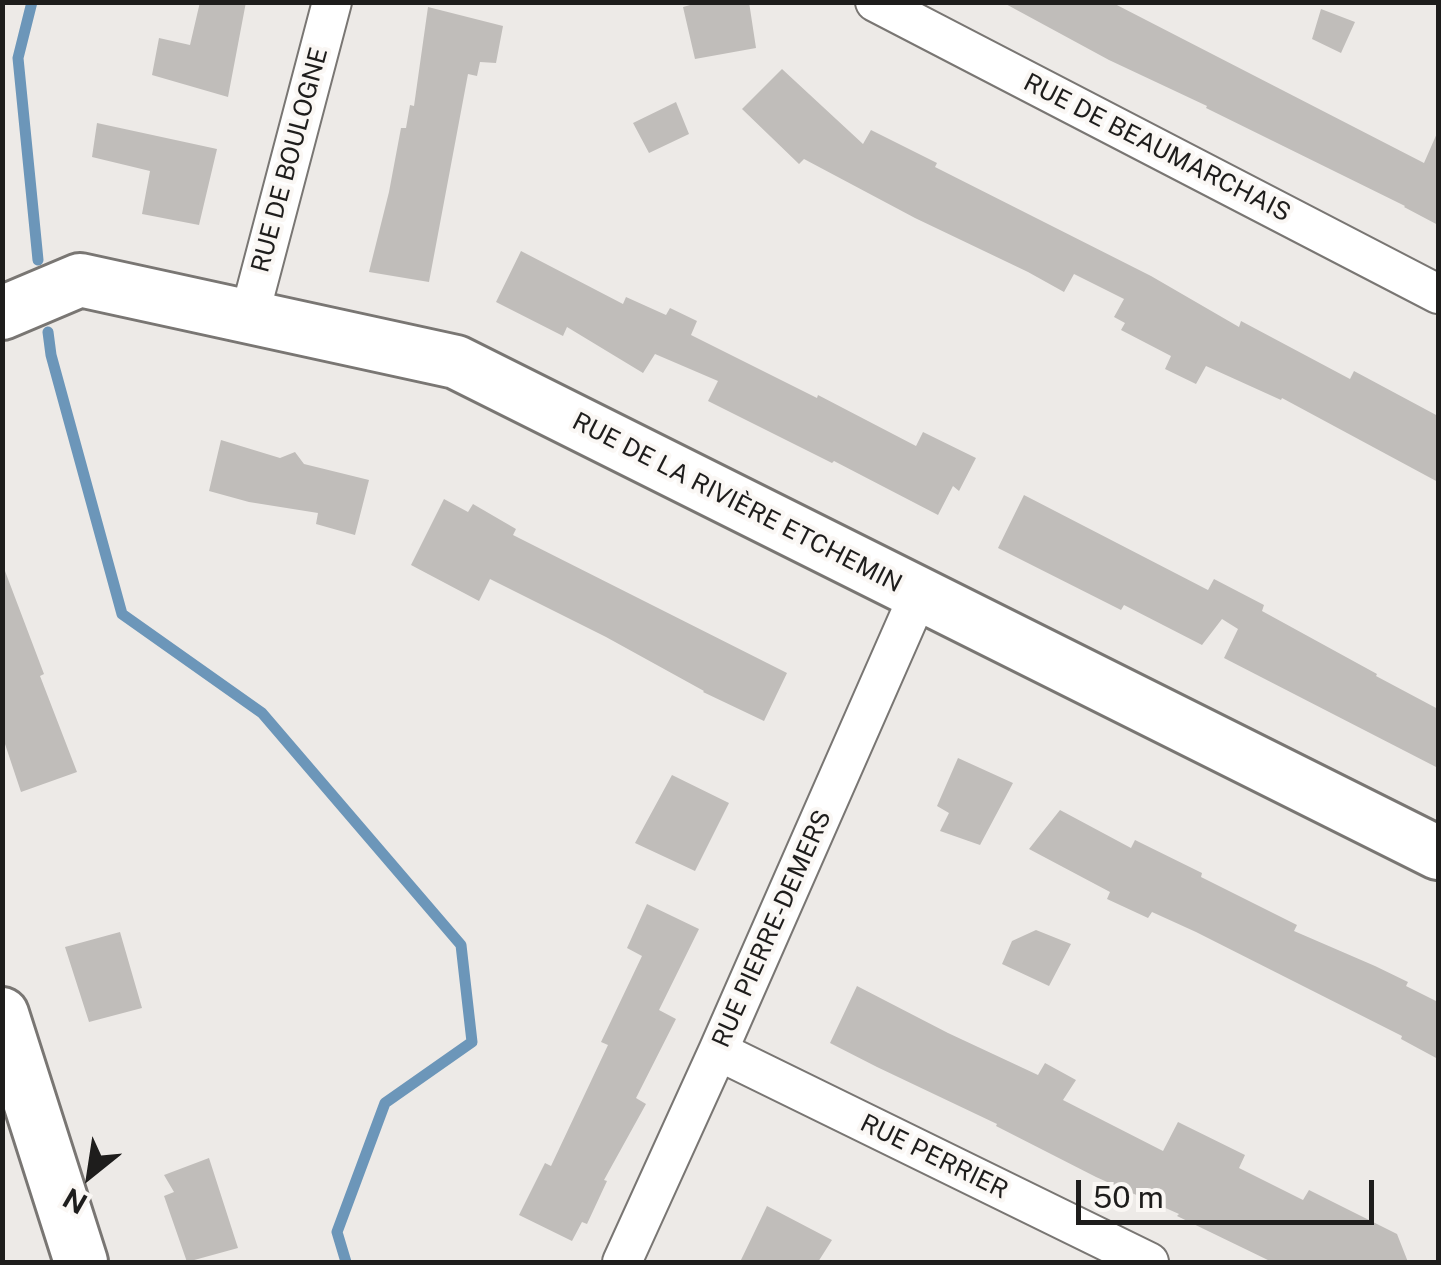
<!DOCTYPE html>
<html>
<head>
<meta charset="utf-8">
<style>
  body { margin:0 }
  #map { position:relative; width:1441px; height:1265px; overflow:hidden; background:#edeae7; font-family:"Public Sans",sans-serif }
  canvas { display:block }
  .frame { position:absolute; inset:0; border:5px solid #1e1d1c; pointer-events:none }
  .north { position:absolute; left:40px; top:1125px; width:100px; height:100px; -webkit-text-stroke:8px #faf7f4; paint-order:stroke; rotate:210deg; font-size:28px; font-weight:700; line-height:40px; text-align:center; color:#1e1d1c }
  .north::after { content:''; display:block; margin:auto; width:35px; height:45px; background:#1e1d1c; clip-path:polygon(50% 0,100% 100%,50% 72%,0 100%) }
  .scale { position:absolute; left:1076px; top:1180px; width:298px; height:45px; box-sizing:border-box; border:5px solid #1e1d1c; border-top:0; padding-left:12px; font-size:30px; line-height:35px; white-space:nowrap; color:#1e1d1c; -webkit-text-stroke:8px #faf7f4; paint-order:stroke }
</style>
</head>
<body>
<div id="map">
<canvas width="1441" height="1265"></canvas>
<div class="frame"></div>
<div class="north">N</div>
<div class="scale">50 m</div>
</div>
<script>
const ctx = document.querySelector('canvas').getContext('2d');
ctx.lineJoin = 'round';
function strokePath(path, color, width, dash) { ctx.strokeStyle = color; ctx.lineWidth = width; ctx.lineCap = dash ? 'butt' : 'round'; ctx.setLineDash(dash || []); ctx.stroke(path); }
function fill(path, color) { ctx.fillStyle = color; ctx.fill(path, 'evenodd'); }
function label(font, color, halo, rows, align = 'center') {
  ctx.font = font + ' "Public Sans",sans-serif'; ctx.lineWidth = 8; ctx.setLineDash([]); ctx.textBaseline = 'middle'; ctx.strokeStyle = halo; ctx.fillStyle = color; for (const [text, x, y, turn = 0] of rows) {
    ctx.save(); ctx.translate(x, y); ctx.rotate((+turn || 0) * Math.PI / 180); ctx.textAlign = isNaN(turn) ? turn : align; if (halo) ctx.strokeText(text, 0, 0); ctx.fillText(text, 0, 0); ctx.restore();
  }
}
const stream = new Path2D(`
  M32,2L18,58L38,260
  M48,332L51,355L122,614L262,713L461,945L472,1042L385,1103L337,1232L346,1262`);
const building = new Path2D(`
  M200,2H246L228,97L152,75L159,38L190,45Z
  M701,2H749L756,48L695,59L683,7Z
  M1002,2H1111L1424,163L1438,131V225L1404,207L1405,206L1206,108L1207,106L1109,60Z
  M428,7L503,26L496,63L480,62L477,76L468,74L429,282L369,272L389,192L401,128H406L410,105L414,106Z
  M1321,9L1355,22L1341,53L1312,39Z
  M782,69L863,144L871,130L937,163L935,167L1151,276L1239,327L1241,321L1350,379L1354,371L1438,416V482L1282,398L1281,400L1206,366L1196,384L1165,369L1171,356L1121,330L1125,323L1114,317L1124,299L1074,274L1064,292L1028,272L915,218L804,159L799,164L742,109Z
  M676,102L689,134L649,153L633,123Z
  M97,123L217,149L199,225L142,214L150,171L92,157Z
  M521,251L623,304L626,297L666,315L670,308L697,321L691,335L817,398L818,395L916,446L923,432L976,458L959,491L953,486L938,515L834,461L832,463L708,401L718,381L655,354L643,373L567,327L563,336L496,302Z
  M221,440L280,458L295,452L304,464L369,480L355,535L316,524L318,513L249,502L209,491Z
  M1024,495L1208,590L1214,579L1264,605L1262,611L1377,674L1376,676L1438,709V768L1224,658L1238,629L1222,619L1202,645L1124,605L1121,610L998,548Z
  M444,499L468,512L473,504L516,529L513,535L787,673L764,721L703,692L704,691L606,637L490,579L479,601L411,565Z
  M5,571L44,674L40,676L77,772L21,792L2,735V572Z
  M958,758L1013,783L980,845L940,831L949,813L937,806Z
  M672,775L729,803L695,871L635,843Z
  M1060,810L1131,848L1135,840L1202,873L1201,877L1297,925L1294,931L1375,966L1408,982L1406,986L1438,1002V1059L1401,1039L1402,1036L1196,932L1152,912L1148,918L1107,899L1110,892L1029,849Z
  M647,904L699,929L659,1010L676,1019L636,1098L646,1104L604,1180L607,1181L587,1224L582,1222L572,1241L519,1215L545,1163L551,1166L608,1045L601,1042L642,956L627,948Z
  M1036,930L1071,944L1049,986L1002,964L1012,941Z
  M120,932L142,1008L89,1022L65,947Z
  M857,986L948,1033L1038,1075L1045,1063L1076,1080L1063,1100L1163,1151L1178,1122L1245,1155L1239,1168L1303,1200L1309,1190L1397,1234L1408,1262H1272L1177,1216L1179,1214L1096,1177L996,1126L997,1124L877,1067L830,1043Z
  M209,1158L238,1248L187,1262L164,1196L174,1192L164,1175Z
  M767,1206L832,1240L818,1262H740Z`);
const street = new Path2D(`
  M875,2L1438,294
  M249,317L332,2
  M718,1051L1149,1262
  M622,1262L718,1051L919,594`);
const secondary = new Path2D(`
  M2,313L80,280L456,362L1438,853
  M2,1014L81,1262`);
const streetNames = [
  ["RUE DE BEAUMARCHAIS",1157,148,27],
  ["RUE DE BOULOGNE",290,160,-75],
  ["RUE DE LA RIVIÈRE ETCHEMIN",737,503,27],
  ["RUE PIERRE-DEMERS",772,929,-66],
  ["RUE PERRIER",934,1157,26]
];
strokePath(stream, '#6c96b9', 11);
fill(building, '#c0bdba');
strokePath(street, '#797673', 42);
strokePath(secondary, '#797673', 58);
strokePath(street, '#fff', 38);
strokePath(secondary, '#fff', 52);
label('25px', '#1e1d1c', '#faf7f4', streetNames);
</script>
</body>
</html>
